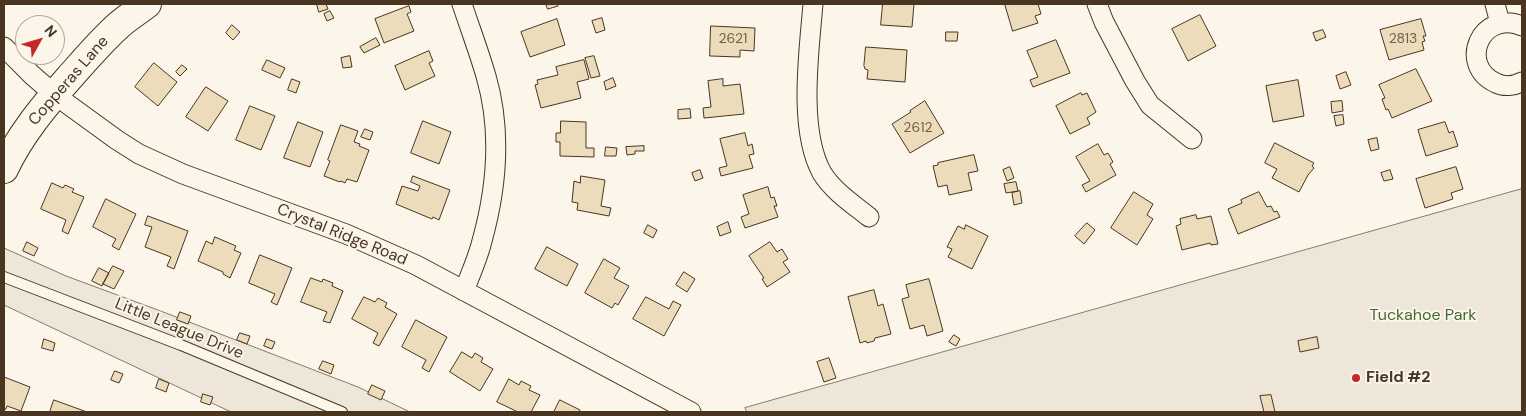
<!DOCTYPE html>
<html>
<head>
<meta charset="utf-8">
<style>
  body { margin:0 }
  #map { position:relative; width:1526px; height:416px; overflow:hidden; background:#fbf6e9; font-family:"DM Sans",sans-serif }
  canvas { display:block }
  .frame { position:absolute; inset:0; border:5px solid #4a3520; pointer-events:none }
  .north { position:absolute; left:15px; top:15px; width:50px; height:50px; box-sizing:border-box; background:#fbf6e9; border:1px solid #b4a999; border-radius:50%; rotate:51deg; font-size:14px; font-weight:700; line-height:20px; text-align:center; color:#4a3520 }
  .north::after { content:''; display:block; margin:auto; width:18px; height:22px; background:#c62828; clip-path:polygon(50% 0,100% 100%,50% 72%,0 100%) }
</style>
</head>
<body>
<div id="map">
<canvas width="1526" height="416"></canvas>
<div class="frame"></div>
<div class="north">N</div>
</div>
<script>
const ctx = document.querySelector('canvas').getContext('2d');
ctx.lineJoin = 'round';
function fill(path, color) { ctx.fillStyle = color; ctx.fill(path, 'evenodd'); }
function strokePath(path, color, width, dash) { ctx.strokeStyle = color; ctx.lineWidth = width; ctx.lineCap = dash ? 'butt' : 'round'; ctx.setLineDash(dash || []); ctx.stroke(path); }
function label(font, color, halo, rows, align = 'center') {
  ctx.font = font + ' "DM Sans",sans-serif'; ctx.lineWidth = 4; ctx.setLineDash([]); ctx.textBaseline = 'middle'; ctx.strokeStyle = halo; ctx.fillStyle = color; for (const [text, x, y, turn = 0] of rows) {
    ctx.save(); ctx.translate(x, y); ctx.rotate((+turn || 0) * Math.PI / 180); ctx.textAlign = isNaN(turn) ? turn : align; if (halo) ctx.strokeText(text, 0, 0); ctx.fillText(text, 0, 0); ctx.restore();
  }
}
const green = new Path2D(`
  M1522,189V412H747L745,408Z
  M4,248L66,276L158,310L358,387L410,412H231L4,305Z`);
const building = new Path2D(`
  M317,4H326L328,9L319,12Z
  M546,4H557L558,6L548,9Z
  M883,4H914L912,27L881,25Z
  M1005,4H1038L1041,14L1035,16L1038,23L1013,31Z
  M409,6L411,12L407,14L414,31L384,43L375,19Z
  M330,11L334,18L327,21L324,14Z
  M1200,15L1216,46L1188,61L1172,29Z
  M602,18L605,30L596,33L592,21Z
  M557,19L565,45L530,57L521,32Z
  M1421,19L1426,36H1423L1425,41L1422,42L1424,50L1389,60L1380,30Z
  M232,25L240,32L233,40L226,33Z
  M711,26L755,28L754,51L740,50V57L710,56Z
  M1323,30L1326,37L1316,41L1313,33Z
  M946,32H958L957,41H946Z
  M376,38L380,45L364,53L360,47Z
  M1056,40L1070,73L1033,87L1030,80L1038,77L1027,51Z
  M866,47L907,50L905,82L867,79L868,70L865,69L864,66Z
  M429,51L433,61L429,63L435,76L405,90L395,66Z
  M350,56L352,67L343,68L341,58Z
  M594,56L600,76L591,78L585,58Z
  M267,60L285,68L280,78L262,70Z
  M584,60L589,79L577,82L581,98L541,108L535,85L538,84L537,80L558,75L556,67Z
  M154,63L177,82L158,106L135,87Z
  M182,65L187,69L180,76L176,72Z
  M1416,69L1432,101L1392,118L1388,109L1386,110L1382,99L1385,98L1379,85Z
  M1346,72L1351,85L1340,89L1336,76Z
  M613,78L616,86L606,90L604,82Z
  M292,79L300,82L296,93L288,90Z
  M723,79V86L740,84L744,114L704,118L703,108L711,107L708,81Z
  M1298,80L1304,116L1273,122L1266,86Z
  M206,87L228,101L208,131L186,117Z
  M1081,93L1082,95L1087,93L1096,112L1087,118L1090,124L1070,134L1056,106Z
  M925,101L944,133L910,153L892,124L911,112L910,111Z
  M1342,101L1343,111L1332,113L1331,102Z
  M250,106L275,116L261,150L236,140Z
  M690,109L691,118L678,119V110Z
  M1343,115L1344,124L1336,126L1334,116Z
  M423,121L451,132L439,164L411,153Z
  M561,121L586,122V148H594V157L560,156V142H556V133H560Z
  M298,122L323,132L310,167L284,158Z
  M1445,122L1449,133L1453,131L1458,146L1426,156L1418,130Z
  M341,125L358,131L354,142L360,144L359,146L369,150L357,182L347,179L345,183L341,181L340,182L324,176L330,161L328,160Z
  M365,129L373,132L370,140L361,137Z
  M745,133L748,146L752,144L754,154L749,155L753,168L721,176L719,168L727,166L720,139Z
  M1377,138L1379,149L1371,151L1368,140Z
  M1275,143L1314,163L1312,166L1314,168L1308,175L1299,192L1272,178L1277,169L1265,163Z
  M1098,144L1104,155L1108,153L1113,162L1110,164L1116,175L1086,192L1082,185L1090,181L1076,157Z
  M644,146V151H635V154L627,155L626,147Z
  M606,147L617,148L616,156H605Z
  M974,155L978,171L968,173L972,190L949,195L947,185L938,187L933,166L938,165V163Z
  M1010,167L1014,178L1007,181L1003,170Z
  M1456,167L1463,189L1451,193L1453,199L1425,208L1416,179Z
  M700,170L703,178L695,181L692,173Z
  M1390,170L1393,179L1384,181L1381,173Z
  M413,176L450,190L439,220L433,217L432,219L396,204L402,186L418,191L420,186L411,182Z
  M581,176L605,180L601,206L611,208L609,216L577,210L578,203L572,202L574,181L580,183Z
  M1016,182L1018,191L1006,193L1004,184Z
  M52,183L63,188L65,185L74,189L72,192L84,197L68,234L62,231L66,220L41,209Z
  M768,187L771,198L774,197L777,206H774L778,217L745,228L741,217L749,214L743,195Z
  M1020,191L1022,203L1014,205L1012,193Z
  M1134,192L1153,204L1147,215L1153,219L1137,245L1111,228Z
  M1259,192L1267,207L1271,206L1274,212L1277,211L1280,217L1238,234L1228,209L1242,203L1241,200Z
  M106,199L136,214L119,250L112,246L116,239L93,227Z
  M1196,215L1197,219L1211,216L1218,244L1211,245L1210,243L1182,250L1176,226L1181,224L1180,219Z
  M148,216L188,231L174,269L167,266L171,257L145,247L152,227L145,225Z
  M728,222L731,232L720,236L717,227Z
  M1087,223L1095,230L1084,244L1075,236Z
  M648,225L657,230L653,238L644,233Z
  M966,225L988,236L972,269L948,257L952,249L947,247L958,226L964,229Z
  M215,237L236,246L234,250L241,253L230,278L223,274V272L198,261L206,241L212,244Z
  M27,242L38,248L34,256L23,251Z
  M770,242L777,252L782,249L788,259L783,262L790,272L767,287L762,279L764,278L749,256Z
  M547,247L578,264L567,286L535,269Z
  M260,255L292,268L277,305L271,302L275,294L249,283Z
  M604,259L620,268L614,278L629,286L618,305L615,303L612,308L585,293Z
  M113,266L124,271L114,289L103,284Z
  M99,268L109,273L102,286L92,281Z
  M684,272L695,279L687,292L676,285Z
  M311,278L322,282L323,279L333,283L332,286L343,291L330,323L323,321L327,312L301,302Z
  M929,279L943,331L927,336L924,325L910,329L902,299L909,297L906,285Z
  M874,290L878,306L883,304L891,334L875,338L874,341L867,343L866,341L860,343L848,297Z
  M364,297L375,302L378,298L387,303L385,307L397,314L379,346L373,343L378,333L352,319Z
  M646,297L669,309L673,301L681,305L664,336L633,319Z
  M180,312L191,316L188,324L177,320Z
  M416,320L447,337L429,372L422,368L426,360L402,347Z
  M240,333L250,336L247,344L237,340Z
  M954,335L960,339L956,346L949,342Z
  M1317,337L1319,348L1300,352L1298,341Z
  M44,339L55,343L53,351L42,348Z
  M267,339L275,342L272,349L264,346Z
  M462,352L472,358L475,353L483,358L481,362L493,369L480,391L450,372Z
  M829,358L836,378L824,382L817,362Z
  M323,361L334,365L331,374L319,369Z
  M115,371L123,374L119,383L111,380Z
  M4,377L30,387L21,411L7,406L6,409H4Z
  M159,379L169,383L166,392L156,388Z
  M509,379L519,385L521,381L531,386L529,390L540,395L531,412H518L497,402Z
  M372,385L385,391L381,400L368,394Z
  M203,394L213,397L210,405L201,402Z
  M1271,395L1275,412H1264L1260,396Z
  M54,400L87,412H50Z
  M560,400L580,410L579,412H554Z`);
const lane = new Path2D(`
  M4,277L181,345L342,412`);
const street = new Path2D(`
  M462,4C470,28 479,52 486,76C502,131 497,187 482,241C478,258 470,275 464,291
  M813,4C809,52 798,130 822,173C833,191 853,204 869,217
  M1097,4L1104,22L1135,81L1150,105L1192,139
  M1495,4L1500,23
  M1522,26C1481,9 1457,65 1496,83C1504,87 1514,86 1522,82
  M4,47L32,75L55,95L117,140L139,154L183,174L346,234L416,265L691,412`);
const secondary = new Path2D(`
  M4,169C20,135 44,106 69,78C85,60 101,41 119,25C128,17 138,11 147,4`);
const markers = [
  [1356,378,5,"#c62828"]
];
const numberNames = [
  ["2621",733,39],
  ["2813",1403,39],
  ["2612",918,128]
];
const streetNames = [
  ["Copperas Lane",69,81,-49],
  ["Crystal Ridge Road",342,235,22],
  ["Little League Drive",179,329,22]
];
const parkNames = [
  ["Tuckahoe Park",1423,316]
];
const poiNames = [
  ["Field #2",1366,378]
];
fill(green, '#ede6d9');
strokePath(green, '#887966', 1);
fill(building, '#ecdcbc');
strokePath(building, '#4a3520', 1);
strokePath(lane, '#4a3520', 12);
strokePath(street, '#4a3520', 21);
strokePath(secondary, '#4a3520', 30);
strokePath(lane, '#fbf6e9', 10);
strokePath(street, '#fbf6e9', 19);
strokePath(secondary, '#fbf6e9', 28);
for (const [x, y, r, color] of markers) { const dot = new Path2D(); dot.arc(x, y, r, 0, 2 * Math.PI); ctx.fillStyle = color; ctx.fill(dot); strokePath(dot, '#fbf6e9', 2); }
label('14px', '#725f47', null, numberNames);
label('16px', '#4a3520', '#fbf6e9', streetNames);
label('16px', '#436837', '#fbf6e9', parkNames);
label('bold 16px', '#4a3520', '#fbf6e9', poiNames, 'left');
</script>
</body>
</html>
